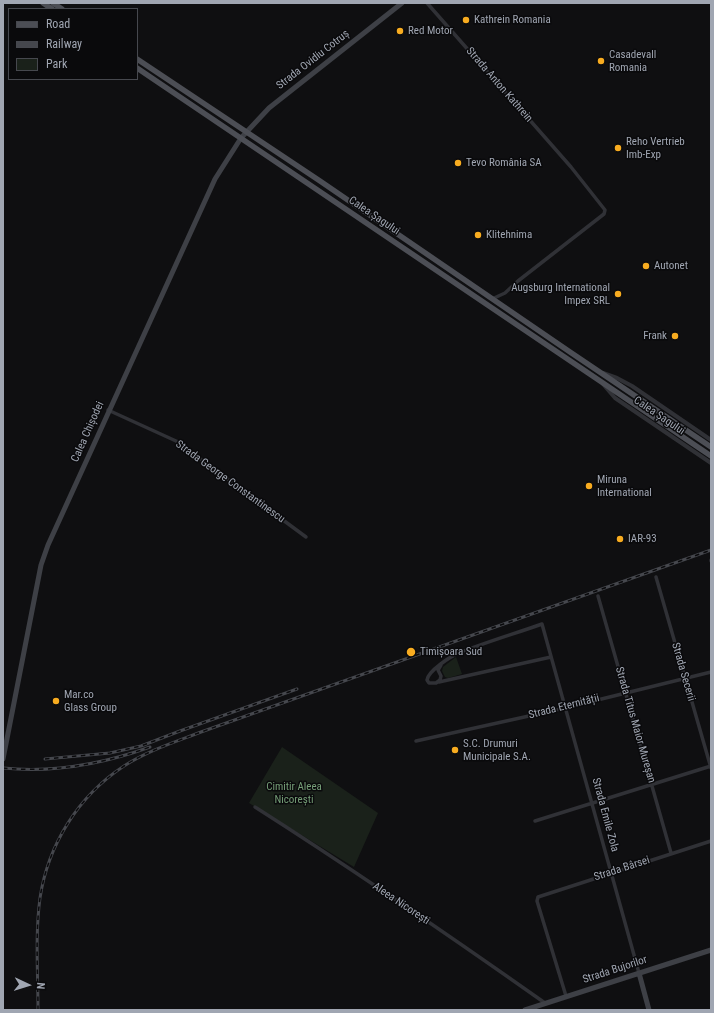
<!DOCTYPE html>
<html>
<head>
<meta charset="utf-8">
<style>
  body { margin:0 }
  #map { position:relative; width:714px; height:1013px; overflow:hidden; background:#0f0f11; font-family:"Roboto Condensed",sans-serif }
  canvas { display:block }
  .frame { position:absolute; inset:0; border:4px solid #a0a6b2; pointer-events:none }
  .legend { position:absolute; left:8px; top:8px; width:130px; height:72px; box-sizing:border-box; background:#0a0a0c; border:1px solid #46484e; margin:0; padding:5px 7px; list-style:none; font-size:12px; color:#a0a6b2 }
  .legend li { display:flex; align-items:center; gap:8px; height:20px }
  .legend b { width:20px; border:1px solid #46484e }
  .north { position:absolute; left:8px; top:965px; width:40px; height:40px; -webkit-text-stroke:3px #0a0a0c; paint-order:stroke; rotate:94deg; font-size:11px; font-weight:700; line-height:16px; text-align:center; color:#a0a6b2 }
  .north::after { content:''; display:block; margin:auto; width:14px; height:18px; background:#a0a6b2; clip-path:polygon(50% 0,100% 100%,50% 72%,0 100%) }
</style>
</head>
<body>
<div id="map">
<canvas width="714" height="1013"></canvas>
<div class="frame"></div>
<ul class="legend">
<li><b style="height:5px;background:#4c4e55"></b>Road</li>
<li><b style="height:5px;background:#45474d"></b>Railway</li>
<li><b style="height:11px;background:#1a211a"></b>Park</li>
</ul>
<div class="north">N</div>
</div>
<script>
const ctx = document.querySelector('canvas').getContext('2d');
ctx.lineJoin = 'round';
function fill(path, color) { ctx.fillStyle = color; ctx.fill(path, 'evenodd'); }
function strokePath(path, color, width, dash) { ctx.strokeStyle = color; ctx.lineWidth = width; ctx.lineCap = dash ? 'butt' : 'round'; ctx.setLineDash(dash || []); ctx.stroke(path); }
function label(font, color, halo, rows, align = 'center') {
  ctx.font = font + ' "Roboto Condensed",sans-serif'; ctx.lineWidth = 3; ctx.setLineDash([]); ctx.textBaseline = 'middle'; ctx.strokeStyle = halo; ctx.fillStyle = color; for (const [text, x, y, turn = 0] of rows) {
    ctx.save(); ctx.translate(x, y); ctx.rotate((+turn || 0) * Math.PI / 180); ctx.textAlign = isNaN(turn) ? turn : align; if (halo) ctx.strokeText(text, 0, 0); ctx.fillText(text, 0, 0); ctx.restore();
  }
}
const green = new Path2D(`
  M456,657L462,674L448,678L445,677L442,671L443,667Z
  M282,747L378,813L354,867L249,803Z`);
const minor = new Path2D(`
  M427,3L571,167L605,210L604,214L518,281L505,293L492,299
  M108,410L176,441L306,537
  M711,560V561
  M656,577L711,768
  M598,596L671,853
  M441,665L438,670L441,676L440,680L436,683H429L427,680C428,671 451,656 459,653C486,642 514,634 542,624L639,973
  M439,682L551,657
  M416,741L565,708L711,672
  M255,807C354,870 450,936 545,1003
  M535,821L711,766
  M566,996L537,901L538,897L711,841`);
const tertiary = new Path2D(`
  M603,373L617,378L632,386L711,440
  M603,384L615,398L711,463`);
const secondary = new Path2D(`
  M3,759L41,565L48,545L215,179L241,138L269,108L402,3
  M639,973L649,1010
  M525,1010L711,950`);
const primary = new Path2D(`
  M43,3L52,9
  M53,3L62,9
  M137,59L320,181L570,352L711,447
  M137,68L711,456`);
const rail = new Path2D(`
  M45,759L110,753L141,746L180,731L297,689
  M3,768C53,773 103,764 150,747
  M38,1010C38,973 35,935 40,898C48,845 78,796 124,766C147,751 175,742 201,732L711,550`);
const markers = [
  [466,20,4,"#f8ac20"],
  [400,31,4,"#f8ac20"],
  [601,61,4,"#f8ac20"],
  [618,148,4,"#f8ac20"],
  [458,163,4,"#f8ac20"],
  [478,235,4,"#f8ac20"],
  [646,266,4,"#f8ac20"],
  [618,294,4,"#f8ac20"],
  [675,336,4,"#f8ac20"],
  [589,486,4,"#f8ac20"],
  [620,539,4,"#f8ac20"],
  [411,652,5,"#f8ac20"],
  [56,701,4,"#f8ac20"],
  [455,750,4,"#f8ac20"]
];
const poiNames = [
  ["Kathrein Romania",474,20],
  ["Red Motor",408,31],
  ["Casadevall",609,55],
  ["Romania",609,68],
  ["Reho Vertrieb",626,142],
  ["Imb-Exp",626,155],
  ["Tevo România SA",466,163],
  ["Klitehnima",486,235],
  ["Autonet",654,266],
  ["Augsburg International",610,288,"right"],
  ["Impex SRL",610,301,"right"],
  ["Frank",667,336,"right"],
  ["Miruna",597,480],
  ["International",597,493],
  ["IAR-93",628,539],
  ["Timișoara Sud",420,652],
  ["Mar.co",64,695],
  ["Glass Group",64,708],
  ["S.C. Drumuri",463,744],
  ["Municipale S.A.",463,757]
];
const streetNames = [
  ["Strada Ovidiu Cotruș",313,60,-38],
  ["Strada Anton Kathrein",499,85,49],
  ["Calea Șagului",374,216,34],
  ["Calea Șagului",659,416,34],
  ["Calea Chișodei",88,432,-66],
  ["Strada George Constantinescu",230,482,36],
  ["Strada Secerii",683,672,74],
  ["Strada Eternității",564,707,-14],
  ["Strada Titus Maior Mureșan",635,725,74],
  ["Strada Emile Zola",605,815,75],
  ["Strada Bârsei",622,869,-18],
  ["Aleea Nicorești",401,904,34],
  ["Strada Bujorilor",615,970,-18]
];
const parkNames = [
  ["Cimitir Aleea",294,787],
  ["Nicorești",294,800]
];
fill(green, '#1a211a');
strokePath(minor, '#303136', 3.5);
strokePath(tertiary, '#303136', 4);
strokePath(secondary, '#3e4046', 5);
strokePath(primary, '#4c4e55', 5.5);
strokePath(rail, '#45474d', 3);
strokePath(rail, '#0a0a0c', 1.5, [4.5]);
for (const [x, y, r, color] of markers) { const dot = new Path2D(); dot.arc(x, y, r, 0, 2 * Math.PI); ctx.fillStyle = color; ctx.fill(dot); strokePath(dot, '#0a0a0c', 1.5); }
label('11px', '#a0a6b2', '#0a0a0c', poiNames, 'left');
label('11px', '#a0a6b2', '#0a0a0c', streetNames);
label('11px', '#769f78', '#0a0a0c', parkNames);
</script>
</body>
</html>
